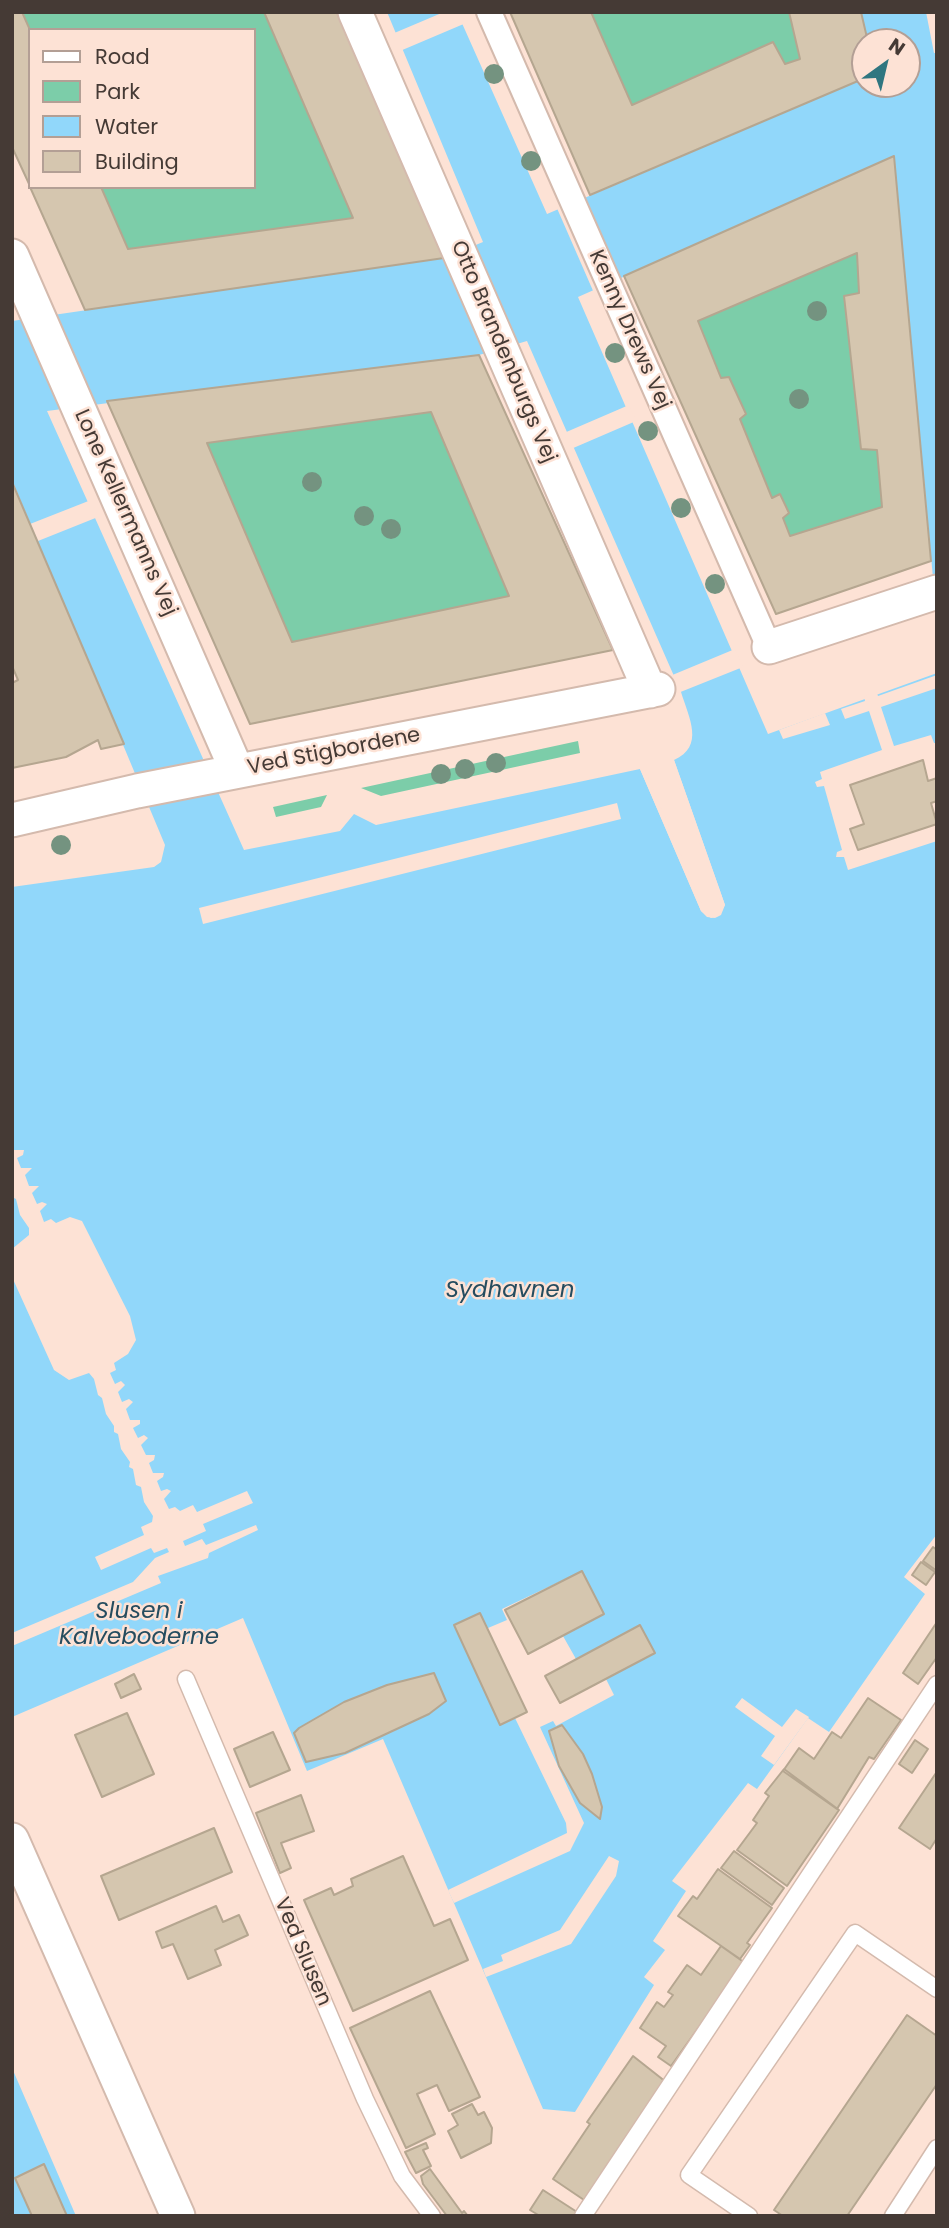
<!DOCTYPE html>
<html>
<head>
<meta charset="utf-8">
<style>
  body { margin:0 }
  #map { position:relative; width:949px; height:2228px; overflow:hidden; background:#fde2d5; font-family:Poppins,sans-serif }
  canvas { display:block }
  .frame { position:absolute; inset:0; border:14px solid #453a35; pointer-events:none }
  .legend { position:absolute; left:28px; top:28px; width:228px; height:161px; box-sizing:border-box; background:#fde2d5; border:2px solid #b39f95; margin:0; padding:9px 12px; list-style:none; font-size:21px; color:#453a35 }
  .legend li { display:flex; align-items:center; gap:14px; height:35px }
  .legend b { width:35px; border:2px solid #b39f95 }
  .north { position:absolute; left:851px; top:28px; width:70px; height:70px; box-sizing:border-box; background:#fde2d5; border:2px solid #b39f95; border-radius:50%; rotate:34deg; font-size:19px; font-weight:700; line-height:28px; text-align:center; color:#453a35 }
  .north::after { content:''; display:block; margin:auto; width:24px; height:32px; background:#2f7680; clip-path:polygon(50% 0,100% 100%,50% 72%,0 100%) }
</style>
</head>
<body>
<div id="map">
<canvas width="949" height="2228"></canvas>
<div class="frame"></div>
<ul class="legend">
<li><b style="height:9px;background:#fff"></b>Road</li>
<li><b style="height:19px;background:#7ccda9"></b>Park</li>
<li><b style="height:19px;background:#91d7fa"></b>Water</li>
<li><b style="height:19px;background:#d5c6af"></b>Building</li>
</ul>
<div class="north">N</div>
</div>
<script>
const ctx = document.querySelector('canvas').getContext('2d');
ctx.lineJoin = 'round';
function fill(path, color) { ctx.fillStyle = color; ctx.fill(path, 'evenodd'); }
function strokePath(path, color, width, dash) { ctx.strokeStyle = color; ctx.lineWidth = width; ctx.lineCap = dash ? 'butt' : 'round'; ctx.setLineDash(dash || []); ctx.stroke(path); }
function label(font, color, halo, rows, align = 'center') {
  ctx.font = font + ' Poppins,sans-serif'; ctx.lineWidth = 5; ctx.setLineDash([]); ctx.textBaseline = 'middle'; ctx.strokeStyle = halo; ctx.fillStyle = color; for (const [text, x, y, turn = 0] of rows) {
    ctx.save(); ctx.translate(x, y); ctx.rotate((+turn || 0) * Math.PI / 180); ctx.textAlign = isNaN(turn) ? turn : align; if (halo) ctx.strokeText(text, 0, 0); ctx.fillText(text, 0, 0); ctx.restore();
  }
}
const green = new Path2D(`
  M22,12H264L353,218L128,249L101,187H254V30H30Z
  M591,12H789L800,59L785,64L773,42L632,105Z
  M857,253L859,293L844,296L877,450L882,507L790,536L783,518L789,513L780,494L772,498L740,419L746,414L729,377L721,378L698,321Z
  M431,412L509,596L292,642L207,443Z
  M578,741L580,753L381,796L361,788Z
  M327,795L321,807L276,817L273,807Z`);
const water = new Path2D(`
  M387,12H457L547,214L865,78V84H907V42H868L861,12H926L934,53H937V621L894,157L578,297L768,734L937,673V1534L904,1577L925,1594L829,1732L808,1718L757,1789L748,1783L672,1881L686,1891L653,1941L665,1950L644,1977L654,1985L575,2112L543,2109L383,1739L307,1771L243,1618L12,1717V887L154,867L161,862L165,845L12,480V321L444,258L483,242ZM527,341L681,692C689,718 705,746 674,760L725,905L718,916L711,918L701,911L640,769L376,825L354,814L340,831L244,850L47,411L479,355Z
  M12,2068L76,2216H12Z`);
const pier = new Path2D(`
  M444,12H461L466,23L400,51L392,34Z
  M582,194L620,281L594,293L556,206Z
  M629,405L636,421L571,449L564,433Z
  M91,500L98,517L38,541L30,524Z
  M735,649L743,667L678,693L670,676Z
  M937,675V688L881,707L894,746L931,735L934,743H937V841L848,870L844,857H836L837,852L842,850L824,786L817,787L815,782L822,779L820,772L882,750L869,711L845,719L841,709L865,701L864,696L876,691L878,696Z
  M825,713L830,725L783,739L779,730Z
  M674,760L725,905L721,915L715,918L707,917L701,911L640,769L644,768L704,909L714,914L722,905L670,762Z
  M617,803L621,819L203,924L199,908Z
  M12,1147L14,1150H24L23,1155L17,1158L21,1168H32L25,1175L29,1186H39L32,1193L37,1204L42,1202L47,1204L40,1211L44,1222L51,1219L56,1223L70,1217L82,1221L130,1316L136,1340L128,1354L114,1363L116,1370L110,1373L115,1384L121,1381L125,1385L118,1392L122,1402L129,1399L133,1402L126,1409L130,1420H140V1424L133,1428L138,1438L144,1435L148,1438L141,1445L146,1455H155L154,1460L149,1463L153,1473H164L163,1477L157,1481L161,1491L167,1489L171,1491L164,1499L169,1509L175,1507L180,1511L193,1505L197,1512L247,1491L253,1503L203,1524L206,1531L183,1541L185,1546L202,1539L206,1545L256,1525L258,1530L209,1553L208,1558L158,1576L161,1583L12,1646V1633L133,1582L155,1558L169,1552L167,1548L154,1553L151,1548L101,1570L95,1557L144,1535L141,1527L152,1522L153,1516L144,1502L141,1487L136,1485L133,1469L129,1467L130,1462L121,1449L118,1434L114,1432V1426L106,1414L102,1398L98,1395L94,1379L89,1373L69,1380L54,1370L12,1277V1249L29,1235V1228L20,1215L16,1199L12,1197Z
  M582,1571L604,1614L563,1636L576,1659L640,1625L655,1653L606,1679L614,1695L556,1726L553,1721L540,1727L584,1823L570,1851L454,1903L448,1890L567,1833L566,1823L515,1718L500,1725L454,1625L480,1613L488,1628L507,1620L502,1609Z
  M742,1698L782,1727L796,1709L809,1717L774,1765L761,1756L775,1736L735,1707Z
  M609,1856L619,1861L616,1876L571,1944L486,1977L483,1969L503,1961L501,1955L560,1930Z`);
const building = new Path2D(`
  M12,12H22L30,30V186L12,147Z
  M264,12H337L444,258L85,310L30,187H101L128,249L353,218Z
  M510,12H591L632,105L773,42L785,64L800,59L789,12H861L868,42H865V78L590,195Z
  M894,156L931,561L776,614L624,276ZM857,253L859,293L844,296L861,449L877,450L882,507L790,536L783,518L789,513L780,494L772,498L740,419L746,414L729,377L721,378L698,321Z
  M479,355L613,650L250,724L107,401ZM431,412L509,596L292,642L207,443Z
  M12,482L124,744L101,749L98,740L66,757L12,768V683L18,680L12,666Z
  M923,760L928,781L937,778V801L931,803L937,824L858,850L850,829L864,824L850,785Z
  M933,1547L937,1550V1571L923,1561Z
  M921,1562L935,1572L926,1585L912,1575Z
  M582,1571L604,1614L528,1654L505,1610Z
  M480,1613L527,1712L500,1725L454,1625Z
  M937,1622V1657L918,1684L903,1673Z
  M640,1625L655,1653L560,1703L545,1676Z
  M434,1673L446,1701L429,1714L345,1753L306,1762L294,1733L299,1728L344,1702L387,1685Z
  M134,1674L141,1689L121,1698L115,1684Z
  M868,1698L901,1720L874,1759L869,1757L837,1809L783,1771L799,1748L814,1759L832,1732L841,1738Z
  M127,1713L154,1774L102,1797L75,1735Z
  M562,1725L583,1754L592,1774L602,1807L600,1819L580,1803L559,1766L549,1731Z
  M273,1732L290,1770L250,1787L234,1749Z
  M915,1740L928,1749L912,1773L899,1764Z
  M784,1769L839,1810L787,1886L737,1850L757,1823L753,1820L769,1796L765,1793Z
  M936,1773L937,1838L930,1849L899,1828Z
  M301,1795L314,1831L281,1843L291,1868L280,1873L256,1813Z
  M214,1828L232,1872L119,1920L101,1876Z
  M734,1851L784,1888L772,1905L721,1868Z
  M403,1856L434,1926L450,1919L468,1960L353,2011L304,1900L331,1888L334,1895L353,1886L351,1879Z
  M718,1869L772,1908L747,1943L750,1945L740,1959L678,1916L693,1896L697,1899Z
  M216,1906L223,1922L239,1915L248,1935L215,1950L221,1965L188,1979L173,1944L162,1948L156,1932Z
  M721,1946L745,1963L671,2066L658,2057L666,2046L640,2028L657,2002L664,2007L673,1995L668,1992L687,1965L701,1975Z
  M430,1991L480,2097L449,2111L437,2085L417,2094L435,2134L406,2148L350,2028Z
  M907,2015L937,2036V2084L847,2216H783L774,2210Z
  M633,2056L666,2082L584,2200L553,2179L590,2124L587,2122Z
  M472,2104L478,2115L484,2112L492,2128L491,2143L461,2158L448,2131L458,2125L452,2114Z
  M426,2143L428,2148L423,2150L431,2166L416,2173L405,2152Z
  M44,2164L67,2216H32L15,2178Z
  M430,2169L462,2213L464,2211L468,2216H447L423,2184L421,2176Z
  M543,2190L577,2212L574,2216H540L530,2210Z`);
const service = new Path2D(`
  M186,1679L365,2099L402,2176L432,2216
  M583,2216L937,1684
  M749,2216L689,2175L855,1933L937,1989
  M893,2216L937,2148`);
const pedestrian = new Path2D(`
  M489,12L769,647`);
const minor = new Path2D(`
  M355,12L650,691
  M12,256L237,771
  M769,647L937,592
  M12,820L137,791L658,689
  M12,1840L178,2216`);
const trees = [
  [494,74],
  [531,161],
  [817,311],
  [615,353],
  [799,399],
  [648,431],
  [312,482],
  [681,508],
  [364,516],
  [391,529],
  [715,584],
  [496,763],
  [465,769],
  [441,774],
  [61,845]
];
const streetNames = [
  ["Kenny Drews Vej",629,330,66],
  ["Otto Brandenburgs Vej",503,352,67],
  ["Lone Kellermanns Vej",125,513,66],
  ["Ved Stigbordene",334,752,-11],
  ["Ved Slusen",302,1952,67]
];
const waterNames = [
  ["Sydhavnen",510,1291],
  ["Slusen i",139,1612],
  ["Kalveboderne",139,1638]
];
fill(green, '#7ccda9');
fill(water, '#91d7fa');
fill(pier, '#fde2d5');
fill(building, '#d5c6af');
strokePath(building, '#b5a690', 2);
strokePath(service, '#d4baad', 19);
strokePath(pedestrian, '#d4baad', 28);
strokePath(minor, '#d4baad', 37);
strokePath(service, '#fff', 16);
strokePath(pedestrian, '#fff', 24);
strokePath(minor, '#fff', 33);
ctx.fillStyle = '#749380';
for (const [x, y] of trees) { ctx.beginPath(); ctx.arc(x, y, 10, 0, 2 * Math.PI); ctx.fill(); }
label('21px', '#453a35', '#fde2d5', streetNames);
label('italic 23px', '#254c5f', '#fde2d5', waterNames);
</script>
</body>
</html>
